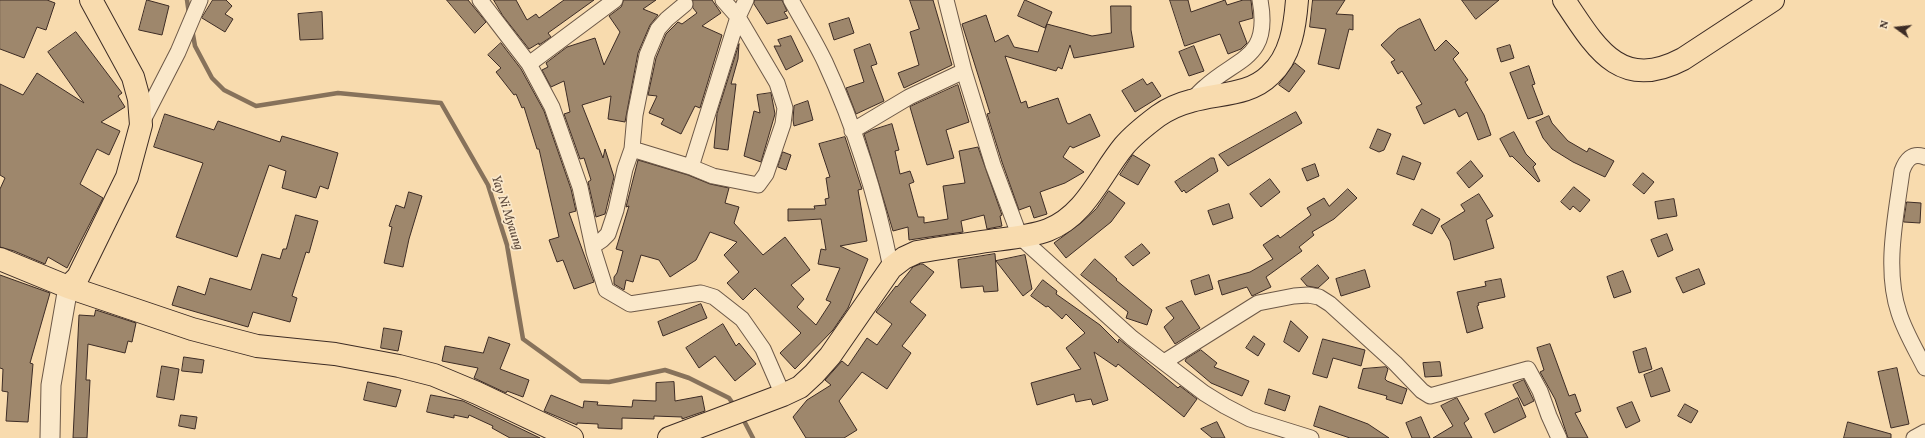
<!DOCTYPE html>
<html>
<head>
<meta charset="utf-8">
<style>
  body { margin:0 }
  #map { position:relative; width:1925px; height:438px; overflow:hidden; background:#f8dbae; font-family:Vollkorn,serif }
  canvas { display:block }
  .north { position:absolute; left:1877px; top:8px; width:40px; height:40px; -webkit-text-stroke:3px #fae8ca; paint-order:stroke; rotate:285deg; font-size:11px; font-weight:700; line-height:16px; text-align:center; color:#3d2c25 }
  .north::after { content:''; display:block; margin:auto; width:14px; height:18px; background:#3d2c25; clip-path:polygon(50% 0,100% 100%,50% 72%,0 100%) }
</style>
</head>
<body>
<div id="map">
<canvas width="1925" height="438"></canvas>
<div class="north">N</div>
</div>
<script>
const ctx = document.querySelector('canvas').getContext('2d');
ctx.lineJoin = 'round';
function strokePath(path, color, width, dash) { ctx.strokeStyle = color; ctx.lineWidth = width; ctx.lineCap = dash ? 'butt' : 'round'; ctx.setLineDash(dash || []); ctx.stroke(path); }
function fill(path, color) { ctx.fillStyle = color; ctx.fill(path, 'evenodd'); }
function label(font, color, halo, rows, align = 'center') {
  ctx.font = font + ' Vollkorn,serif'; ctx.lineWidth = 3.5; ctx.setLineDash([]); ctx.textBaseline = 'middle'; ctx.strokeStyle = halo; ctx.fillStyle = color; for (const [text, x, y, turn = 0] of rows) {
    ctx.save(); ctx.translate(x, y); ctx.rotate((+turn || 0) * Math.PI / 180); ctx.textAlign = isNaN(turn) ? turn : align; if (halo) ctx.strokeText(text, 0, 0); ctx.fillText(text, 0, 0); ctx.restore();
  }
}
const stream = new Path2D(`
  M187,0L189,14
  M192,29L195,46L212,78L224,90L256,106L338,93L441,103L488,185L507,245L523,339L581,381L609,382L665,370L689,378L729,398L736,408
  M742,417L753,438`);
const building = new Path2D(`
  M0,0H47L55,3L46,30L37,27L24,58L0,49Z
  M147,0L169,6L162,35L139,30Z
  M213,0H226L232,6L225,14L233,19L225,32L202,18Z
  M447,0H468L486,22L475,33Z
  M494,0H516L527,20L536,14L539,18L564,0H594L548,33L551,37L539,45V43L529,49L503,16Z
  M624,0H656L643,9L658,15L650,25L638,53L625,122L608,119L611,96L582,105L603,158L605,149L614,177L605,214L596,217L588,182L591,180L584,158L580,159L564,114L570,112L564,81L551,87L542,70L548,67L546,63L567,47L595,38L604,65L620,32L609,16L621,7Z
  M693,0H712L721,13L702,26L722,35L700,108L695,106L681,134L661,124L664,119L649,113L657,96L648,95L656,58L666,34L678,22L682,24L697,13L693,8Z
  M755,0H782L787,11L784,12L788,18L767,24L754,4Z
  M910,0H933L952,65L904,88L898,73L919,65L910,32L919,29Z
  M1025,0L1052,12L1045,28L1018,16Z
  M1170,0H1188L1191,12L1225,0L1227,5L1243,0H1251L1253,18L1239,22L1247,43L1241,49L1228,54L1220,34L1185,46Z
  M1313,0H1345L1336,14L1353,15V30L1349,29L1339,69L1318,64L1326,29L1310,27Z
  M1462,0H1499L1476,19Z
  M1111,6H1131V30L1134,47L1074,58L1070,45L1062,69L1058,67L1056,71L1005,56L1021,103L1026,101L1028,108L1058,98L1067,123L1069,124L1090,114L1100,136L1073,148L1070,146L1063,157L1084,172L1065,183L1040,192L1047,214L1034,218L1030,206L1019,210L1002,162L987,114L990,113L962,24L986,15L995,42L1008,35L1014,47L1038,52L1047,24L1092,36L1111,33Z
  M322,12L323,39L300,40L298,14Z
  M849,18L854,33L834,40L829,24Z
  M1420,19L1435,51L1446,40L1459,53L1453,59L1468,80L1465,82L1484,115L1491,135L1478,140L1467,112L1459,117L1455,109L1424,124L1416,107L1422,104L1402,71L1398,74L1391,62L1395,60L1381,45L1398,29Z
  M76,32L122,93L118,96L125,107L101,122L120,131L109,155L97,149L80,184L103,198L67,268L48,257L45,264L14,251L0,247V189L5,178L0,175V84L23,95L37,73L84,103L48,52Z
  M791,36L803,61L786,70L774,46H781L778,40Z
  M501,43L521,69L544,111L571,189L576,211L569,213L594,282L574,289L563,260L557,262L549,240L559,237L539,149H537L524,107L522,108L516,94L514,95L496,72L501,68L488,55Z
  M739,44L738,59L731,84H736L728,150L714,148L717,114Z
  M870,44L877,64L871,66L884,101L856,114L846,88L864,82L854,50Z
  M1510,45L1514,58L1501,62L1497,49Z
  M1194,46L1204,71L1189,76L1179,52Z
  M1295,63L1305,71L1289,92L1279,85Z
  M1529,66L1535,84L1532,85L1543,114L1528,119L1510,73Z
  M1143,79L1147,85L1152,82L1161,96L1135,112L1122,91Z
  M958,85L969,122L946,130L954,158L927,165L910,107Z
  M771,93L775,114L761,162L744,156L754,111L760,113L757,95Z
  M808,101L813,120L794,126L793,120L794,106Z
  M1296,112L1302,123L1228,166L1219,155Z
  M165,114L214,130L218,121L280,142L282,136L338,153L328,189L320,186L316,198L282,188L286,171L269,165L237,257L176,237L203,163L154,147Z
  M1549,116L1552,123L1568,141L1587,152L1589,148L1614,161L1605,177L1573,162L1552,149L1543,138L1536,122Z
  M892,124L899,150L895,151L900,174L910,171L914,182L909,184L918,217H924V223L948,219L943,186L965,183L959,151L978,147L1002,215L1000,216L1002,226L987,229L984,215L961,221L963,232L909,240L908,227L893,231L864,134L872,130Z
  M1378,129L1391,134L1384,150L1379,152L1370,148Z
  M1514,132L1526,154L1536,164L1533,167L1540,181L1538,182L1512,156L1510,157L1500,139Z
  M845,137L862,189L858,190L867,241L840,246L868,259L848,308L833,330L795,369L780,353L801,333L755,288L743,300L727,283L739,272L724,255L737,242L710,232L696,260L670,277L659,260L641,255L633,282L626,280L624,290L614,284V277L617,273L623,251L616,249L629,206L626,207L638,160L688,175L710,184L729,188L725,203L739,207L734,223L763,255L785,237L810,270L791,285L804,299L797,307L816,325L831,302L826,300L840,268L818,264L821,249L826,250L821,219L788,221V209H815L814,206L826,205L825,199L829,198L826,178L830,177L819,144Z
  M783,152L791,155L786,170L778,167Z
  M1133,155L1150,165L1138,185L1120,175Z
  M1403,156L1421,163L1414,180L1397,174Z
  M1211,158H1214L1218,171L1186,193L1184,190L1182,192L1175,182Z
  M1471,161L1483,176L1469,188L1457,173Z
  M1315,164L1319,176L1307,181L1302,169Z
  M1643,173L1654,182L1644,194L1633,185Z
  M1270,179L1280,192L1261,207L1250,194Z
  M1574,187L1590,200L1580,212L1573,206L1570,210L1561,202Z
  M1348,189L1357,198L1334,219L1312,232L1314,235L1299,247L1302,251L1266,277L1271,287L1252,296L1247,287L1222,295L1218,281L1250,272L1273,259L1263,245L1278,235L1280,238L1311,215L1307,208L1324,198L1329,206Z
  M1109,191L1125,203L1111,222L1066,258L1054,243L1081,223L1096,209Z
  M409,192L422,196L409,239L403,267L384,263L392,227L389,226L396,205L404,208Z
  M1479,194L1493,216L1486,220L1494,248L1454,260L1450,241L1441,226L1465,211L1461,205Z
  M1674,199L1677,216L1658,219L1655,202Z
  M1907,202L1921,203L1920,223L1904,222Z
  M1229,204L1233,218L1213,225L1208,211Z
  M1422,209L1440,219L1432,234L1413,225Z
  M296,215L318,221L309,253L306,252L292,296L297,298L290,322L253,312L248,327L172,305L178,286L205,295L210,278L251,290L262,254L280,259L283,249H286Z
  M1667,234L1673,250L1658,257L1651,240Z
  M1142,244L1150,253L1133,266L1125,257Z
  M995,254L998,291L984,292L983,286L961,288L958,260Z
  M1025,255L1032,289L1023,296L996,261Z
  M1095,259L1117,279L1116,280L1152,310L1147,325L1126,318L1128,312L1081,275Z
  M921,264H923L934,272L910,302L926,315L902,346L911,353L887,389L862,372L839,401L857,430L844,438H806L793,417L807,400L831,385L825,380L842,361L848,366L867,338L877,345L892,324L876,312L896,286L897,287L913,267Z
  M1318,265L1329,278L1318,288L1307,286L1301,279Z
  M1699,269L1705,284L1683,293L1676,278Z
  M1365,270L1370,287L1341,296L1336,279Z
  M1623,271L1631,292L1614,298L1607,277Z
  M0,275L50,293L30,363L33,364L28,422L6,421L8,392L2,391L3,369L0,368Z
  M1209,275L1213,289L1195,295L1191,281Z
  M1501,279L1505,297L1478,303L1479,305L1477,306L1483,328L1467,333L1457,292L1486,286L1485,282Z
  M1043,280L1057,291L1056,294L1100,325L1118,343L1119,339L1178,388L1180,386L1197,399L1184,417L1118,364L1116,367L1094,352L1108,400L1093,405L1091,399L1076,402L1074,394L1037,405L1031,383L1081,369L1066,348L1085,333L1066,314L1062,319L1048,306L1046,307L1031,296Z
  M1182,301L1200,328L1175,344L1164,327L1174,318L1166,308Z
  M701,304L707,318L663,336L658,322Z
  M96,310L136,323L132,342L128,341L125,353L88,344L86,380H90L87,438H73L79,315L94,316Z
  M1291,321L1308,337L1299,352L1284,342Z
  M723,324L736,346L739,343L756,364L735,381L715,356L699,368L686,348Z
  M384,328L402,331L398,351L381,348Z
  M1254,336L1265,344L1258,356L1246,348Z
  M489,337L510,344L500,369L529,380L523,397L507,391L506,393L474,378L478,368L442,361L445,346L483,353Z
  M1323,339L1365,350L1361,366L1333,358L1327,378L1313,374Z
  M1550,344L1569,396L1575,394L1581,411L1575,413L1588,438H1568L1555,399L1540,372L1544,370L1537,348Z
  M1646,348L1652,369L1639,373L1633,352Z
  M1201,350L1217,363L1214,367L1249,381L1242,396L1211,383L1185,361L1186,359Z
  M184,357L204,360L202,373L182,371Z
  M1440,362L1442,376L1425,377L1423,363Z
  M162,366L179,369L174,400L157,397Z
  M1386,367L1388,369L1385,379L1387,381L1407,389L1402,404L1386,399L1387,396L1358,388L1363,369Z
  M1662,368L1670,391L1651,397L1644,375Z
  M1897,368L1909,424L1891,428L1878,372Z
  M1524,380L1534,401L1524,406L1513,385Z
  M368,382L401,390L396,407L364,400Z
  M674,382L675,401L702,396L705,411L682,419V417L654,416V419L622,418V429L598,428V424L577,423V425L544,411L551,395L583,408L584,401L598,402L597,405L632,407L633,400L656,401V383Z
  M1269,389L1290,396L1285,411L1265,404Z
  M431,395L463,401L540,438H510L492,428L493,426L469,415L468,418L454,415V418L427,412Z
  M1457,398L1469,419L1464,423L1472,438H1433L1453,426L1441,406Z
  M1518,398L1526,417L1494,433L1485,414Z
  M1632,402L1640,421L1626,428L1617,408Z
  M1685,404L1698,411L1691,423L1678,416Z
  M1320,406L1368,424L1389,438H1350L1314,426Z
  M181,415L197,417L195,429L179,426Z
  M1421,417L1430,438H1412L1406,423Z
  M1217,422L1225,438H1212L1201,429Z
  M1848,422L1891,434V438H1844Z`);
const minor = new Path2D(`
  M480,0L529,64L552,107L580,187L594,252L606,290L630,304L701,293L714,297L742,319L763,349L783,395
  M791,0C802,20 815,41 825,62C855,127 877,198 891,268
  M946,0L964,71L993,165L1020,237L1132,338L1204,393L1225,406L1250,419L1311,438
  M529,64L615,0
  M1192,100C1196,96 1200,91 1205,87C1238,57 1271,59 1260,0
  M141,124L178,52L200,0
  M852,131L909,97L964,71
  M632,149L691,167L713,176L758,185L766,174L783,124L785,108L777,83L738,17L723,0
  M1925,157C1912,152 1906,160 1902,171C1896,216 1884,269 1899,313C1905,332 1916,350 1925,368
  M691,167L738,17L746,0
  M593,246L602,240L608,234L616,210L625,169L632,149L635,115L647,55L658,29L667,19L685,4
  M1164,362L1258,303L1294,296L1308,295L1319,297L1330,304L1395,363L1422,391L1430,396L1528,369L1540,391L1549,416L1559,438
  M1914,438L1925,432`);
const tertiary = new Path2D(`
  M50,438L51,385L68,287`);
const primary = new Path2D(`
  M1564,0C1596,48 1620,92 1683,59L1773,0
  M0,259L68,287L192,329L257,346L335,354L399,366L434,375L477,393L572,438
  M68,287L78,277L127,177L141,125L139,99L133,77L91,0
  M669,438L783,395L800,387L814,374L830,356L891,268L904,258L917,252C943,247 969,244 995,240C1012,238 1032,236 1048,230C1086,215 1100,175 1124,146C1134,134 1146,125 1158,116C1168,109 1179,104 1191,101C1217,93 1249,96 1270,75C1291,56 1295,26 1297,0`);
const waterNames = [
  ["Yay Ni Myaung",506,213,72]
];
strokePath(stream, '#87725b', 4.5);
fill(building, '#9e876c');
strokePath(building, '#3d2c25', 1);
strokePath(minor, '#6c5847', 17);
strokePath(tertiary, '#6c5847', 21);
strokePath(primary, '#3d2c25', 24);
strokePath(minor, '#fae8ca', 15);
strokePath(tertiary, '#fae8ca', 19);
strokePath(primary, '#f8dbae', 22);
label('italic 13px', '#5c493c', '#fae8ca', waterNames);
</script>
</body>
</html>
